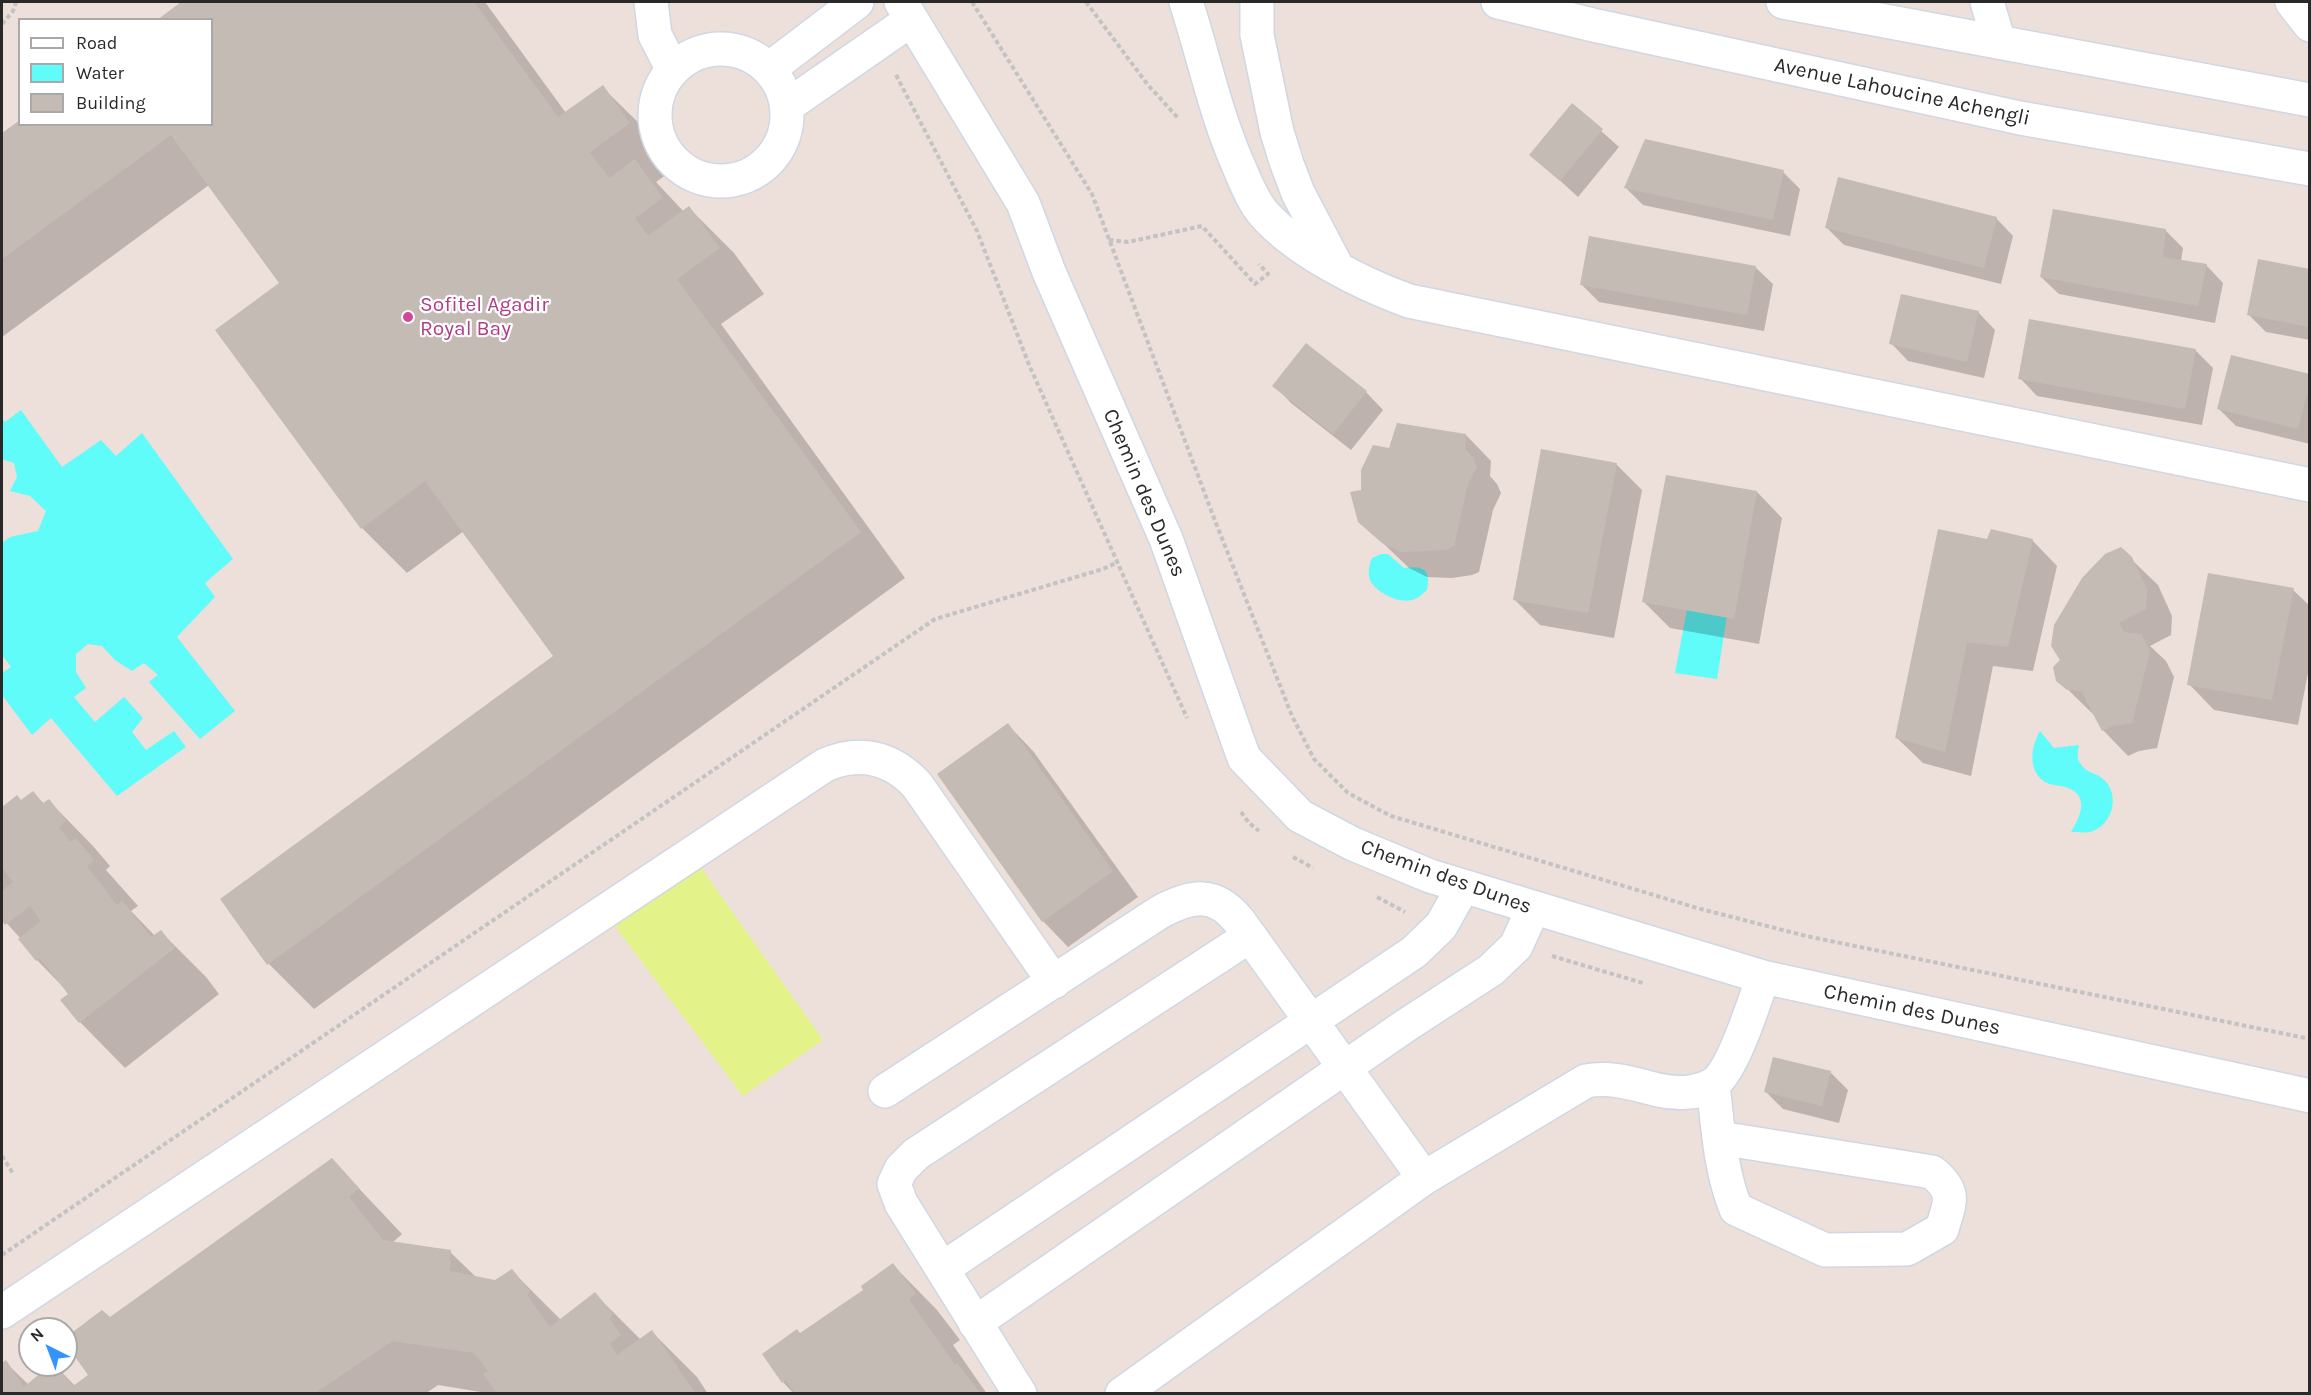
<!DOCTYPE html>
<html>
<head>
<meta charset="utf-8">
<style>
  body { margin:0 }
  #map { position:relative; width:2311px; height:1395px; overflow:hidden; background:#eddfd9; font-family:Karla,sans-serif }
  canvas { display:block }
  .frame { position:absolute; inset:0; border:3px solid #292929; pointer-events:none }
  .legend { position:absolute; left:18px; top:18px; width:195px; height:108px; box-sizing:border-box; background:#fff; border:2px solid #a9a9a9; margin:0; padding:8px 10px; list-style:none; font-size:18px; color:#292929 }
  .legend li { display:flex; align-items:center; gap:12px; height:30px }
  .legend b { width:30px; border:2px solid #a9a9a9 }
  .north { position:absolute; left:18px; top:1317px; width:60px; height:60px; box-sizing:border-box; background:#fff; border:2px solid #a9a9a9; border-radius:50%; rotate:318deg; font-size:16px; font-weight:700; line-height:24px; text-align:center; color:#292929 }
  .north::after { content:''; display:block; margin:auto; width:21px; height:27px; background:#3493ff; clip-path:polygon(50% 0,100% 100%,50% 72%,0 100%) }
</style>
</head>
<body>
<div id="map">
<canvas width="2311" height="1395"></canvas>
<div class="frame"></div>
<ul class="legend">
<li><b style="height:8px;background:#fff"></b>Road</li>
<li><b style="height:16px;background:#60fcfa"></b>Water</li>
<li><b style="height:16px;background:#c4bbb5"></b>Building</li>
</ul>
<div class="north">N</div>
</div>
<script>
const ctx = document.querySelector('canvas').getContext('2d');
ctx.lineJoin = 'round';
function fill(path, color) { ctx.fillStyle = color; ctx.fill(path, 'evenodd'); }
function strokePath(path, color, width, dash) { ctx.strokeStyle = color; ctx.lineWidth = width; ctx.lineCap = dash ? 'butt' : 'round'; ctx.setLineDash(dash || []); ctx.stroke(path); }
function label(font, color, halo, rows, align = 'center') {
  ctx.font = font + ' Karla,sans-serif'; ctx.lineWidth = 4.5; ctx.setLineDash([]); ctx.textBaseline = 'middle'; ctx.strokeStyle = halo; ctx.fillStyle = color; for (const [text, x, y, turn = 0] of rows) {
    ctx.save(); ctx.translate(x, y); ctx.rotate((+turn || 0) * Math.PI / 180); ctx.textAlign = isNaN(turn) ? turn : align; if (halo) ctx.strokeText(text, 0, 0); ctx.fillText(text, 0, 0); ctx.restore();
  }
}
const pitch = new Path2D(`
  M697,862L823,1040L743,1096L611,921Z`);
const water = new Path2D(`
  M21,410L62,467L101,440L116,456L142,433L233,559L205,583L215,597L177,637L235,711L200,739L149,682L158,675L144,663L132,671L115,660L102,646L88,644L76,654V672L86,688L74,697L95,722L124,697L143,718L132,732L146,750L174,731L186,747L117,796L51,718L32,735L2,695V673L11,667L2,655V543L10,537L38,531L46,511L30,496L10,491L17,477L14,463L2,459V418L5,422Z
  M1381,554H1388L1404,568C1424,565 1431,570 1427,590C1423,593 1419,598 1415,599C1401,605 1379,594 1371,582C1367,574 1369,566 1372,558Z
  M1688,604L1728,609L1717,679L1675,673Z
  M2040,731L2054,748L2079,745C2078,751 2076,758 2080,763C2088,775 2094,771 2103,779C2121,794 2113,826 2090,832C2085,833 2077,832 2071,832C2080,817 2090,797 2068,788C2061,785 2052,786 2045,782C2027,771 2031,746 2040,731Z`);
const shadow = new Path2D(`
  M184,2H485L566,113L602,87L648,132L674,169L656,182L684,212L689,208L734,253L764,294L721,324L905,578L314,1009L269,964L222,899L555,656L464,531L407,573L362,528L281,283L209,185L2,337V135L20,122V124H212V20H159Z
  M1572,105L1619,147L1578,197L1531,154Z
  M1783,172L1800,189L1790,236L1643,205L1626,188Z
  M1996,218L2013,236L2001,284L1844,245L1827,228Z
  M2165,230L2183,248L2181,261L2206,265L2223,283L2215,323L2059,294L2041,277Z
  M1755,267L1773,284L1764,331L1599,302L1582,285Z
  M2310,270V340L2266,332L2249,315Z
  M1978,312L1995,330L1984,378L1908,361L1891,343Z
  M1306,345L1366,392L1383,410L1351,450L1291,403L1274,385Z
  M2195,350L2213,368L2202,425L2037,396L2020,378Z
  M2310,376V444L2236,426L2219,409Z
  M1466,435L1491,461L1490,476L1497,484L1501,493L1493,510L1479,572L1472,575L1452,578L1427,577L1409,568L1360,521L1363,492L1390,450Z
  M1616,464L1642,490L1614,638L1540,625L1514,599Z
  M1757,492L1782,518L1759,644L1670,628L1644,602Z
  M2032,540L2057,566L2033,671L1993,666L1971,776L1923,763L1897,738L1988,541Z
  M2131,559L2158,585L2172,616L2171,635L2150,646L2166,661L2174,677L2157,748L2139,751L2128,756L2103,730L2094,715L2058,680L2062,660Z
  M2293,590L2310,606V662L2298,725L2214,710L2189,684Z
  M1008,725L1033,751L1138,897L1068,947L1043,921Z
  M33,793L44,804L48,800L93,846L110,866L106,870L138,906L131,911L155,936L161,932L206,977L219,994L125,1068L80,1022L63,1000L70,994L37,960L21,939L2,918V809L17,797L22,802Z
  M1830,1072L1848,1090L1839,1123L1783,1109L1766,1092Z
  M332,1160L402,1234L392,1243L450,1252L476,1277L496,1281L511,1270L561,1320L595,1294L641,1340L652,1332L697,1377L708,1394H493L438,1385L425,1394H2V1364L5,1362L29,1385L55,1365L75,1386L90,1375L66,1339L109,1319Z
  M892,1264L937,1310L960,1340L953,1345L987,1394H794L783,1382L801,1335L866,1290Z`);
const building = new Path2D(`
  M181,2H474L558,117L603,85L630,123L590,152L609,178L635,159L663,198L635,218L648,236L689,206L720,248L677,279L861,532L267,965L220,899L553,656L425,481L361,529L215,330L279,283L171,135L2,259V133L20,120V124H212V20H157Z
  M1572,103L1603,129L1560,181L1529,155Z
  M1645,139L1784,170L1773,220L1624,188Z
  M1838,177L1997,217L1984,268L1825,228Z
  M2053,209L2166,229L2163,257L2207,264L2198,306L2040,277Z
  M1589,236L1756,266L1747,315L1580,285Z
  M2258,259L2310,269V327L2247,315Z
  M1901,294L1979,311L1967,362L1889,344Z
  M2029,319L2196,349L2185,409L2018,379Z
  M1306,343L1367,391L1333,434L1272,386Z
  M2231,355L2310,374V383L2298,429L2217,409Z
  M1397,423L1466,434L1465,449L1472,456L1477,467L1468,484L1454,546L1446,550L1400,552L1382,543L1358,522L1350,492L1361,490V470L1373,445L1389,448Z
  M1541,449L1617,463L1588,613L1513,600Z
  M1666,475L1757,491L1734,619L1642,602Z
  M1938,529L1987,539L1991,529L2033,539L2008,647L1967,642L1945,752L1895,738Z
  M2121,547L2132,557L2147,590L2146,609L2119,623L2124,632L2141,634L2150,651L2132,723L2113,726L2102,731L2081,691L2067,690L2056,681L2053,667L2060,660L2051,646L2054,625L2082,578L2105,554Z
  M2208,573L2294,588L2272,700L2187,685Z
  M1008,723L1113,871L1042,922L937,774Z
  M33,791L43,803L49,799L66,821L59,827L70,842L76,838L94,860L87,866L117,905L122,900L151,937L161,930L175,948L79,1023L60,1000L68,994L40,958L36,961L18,939L41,921L30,906L5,925L2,920V891L13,882L2,868V807L17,795L21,800Z
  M1773,1057L1831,1071L1822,1106L1764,1092Z
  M332,1158L359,1188L349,1197L383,1240L451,1250L450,1271L495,1280L512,1269L530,1291L527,1295L550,1327L595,1292L613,1314L610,1319L621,1335L610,1344L617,1355L652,1330L696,1394H497L483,1374L488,1371L474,1353L392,1341L314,1394H2V1363L6,1360L24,1387L50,1365H56L73,1386L88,1375L66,1344V1337L102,1310L110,1317Z
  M893,1263L916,1294L909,1299L955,1365L957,1363L980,1393L795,1394L786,1380L782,1383L762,1354L797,1329L800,1333L863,1290L861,1286Z`);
const path = new Path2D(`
  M972,2L1092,194L1214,518L1292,716L1314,759L1348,793L1391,816L1697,908L1806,936L2310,1039
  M1086,2L1148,85L1179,119
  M2,24L13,11L16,2
  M896,75L977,231L1030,367L1187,718
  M1109,240L1128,242L1202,226L1255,284L1268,274L1259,264
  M1241,812L1249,823L1259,831
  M1293,857L1313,868
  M1377,897L1405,912
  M1552,956L1643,983
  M2,1156L14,1175
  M2,1255L935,619L1103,569L1118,562`);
const minor = new Path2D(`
  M651,2L655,35L673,70
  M901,2L1023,203L1049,272L1166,539L1244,758L1300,816L1353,844L1430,876L1763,977L2310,1096
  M1186,2C1204,57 1215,113 1239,167C1246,183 1253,202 1265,215C1298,252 1362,284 1409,301L2310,485
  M1257,2V35L1277,132L1287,164L1298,193L1337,267
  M1498,2L1593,25L2020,118L2310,169
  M1783,2L2310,100
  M1987,2L1999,42
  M2292,2L2310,25
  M655 115a66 66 0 1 1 132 0a66 66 0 1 1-132 0Z
  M769,69L857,2
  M787,106L911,20
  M1713,1085C1718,1126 1720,1170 1736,1209L1825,1250L1907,1249L1942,1229C1950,1202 1957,1192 1932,1172L1720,1138
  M885,1091L1160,912C1192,895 1215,891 1239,921L1424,1178
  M942,1269L1414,952L1441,926L1463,887
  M2,1312L825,765C860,750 891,757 917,785L1054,982
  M975,1323L1405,1026L1491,970L1516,946L1533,909
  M1020,1394L901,1203L894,1184L901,1169L916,1154L1250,936
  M1122,1394L1424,1178L1586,1081C1611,1076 1634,1084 1658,1090C1675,1094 1696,1094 1712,1085C1732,1074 1755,1000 1763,977`);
const markers = [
  [408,317,6,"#d1479c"]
];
const streetNames = [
  ["Avenue Lahoucine Achengli",1902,92,12],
  ["Chemin des Dunes",1144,493,67],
  ["Chemin des Dunes",1446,877,20],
  ["Chemin des Dunes",1912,1010,12]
];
const hotelNames = [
  ["Sofitel Agadir",420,305],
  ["Royal Bay",420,329]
];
fill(pitch, '#e4f389');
fill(water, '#60fcfa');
fill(shadow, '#0003');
fill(building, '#c4bbb5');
strokePath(minor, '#ced8e4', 36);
strokePath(path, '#c3c3c3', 4, [4.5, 3]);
strokePath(minor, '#fff', 33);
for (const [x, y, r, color] of markers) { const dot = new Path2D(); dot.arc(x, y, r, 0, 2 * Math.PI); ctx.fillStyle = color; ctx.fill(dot); strokePath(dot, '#fff', 2); }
label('21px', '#292929', '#fff', streetNames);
label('21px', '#b23c85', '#fff', hotelNames, 'left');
</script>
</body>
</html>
